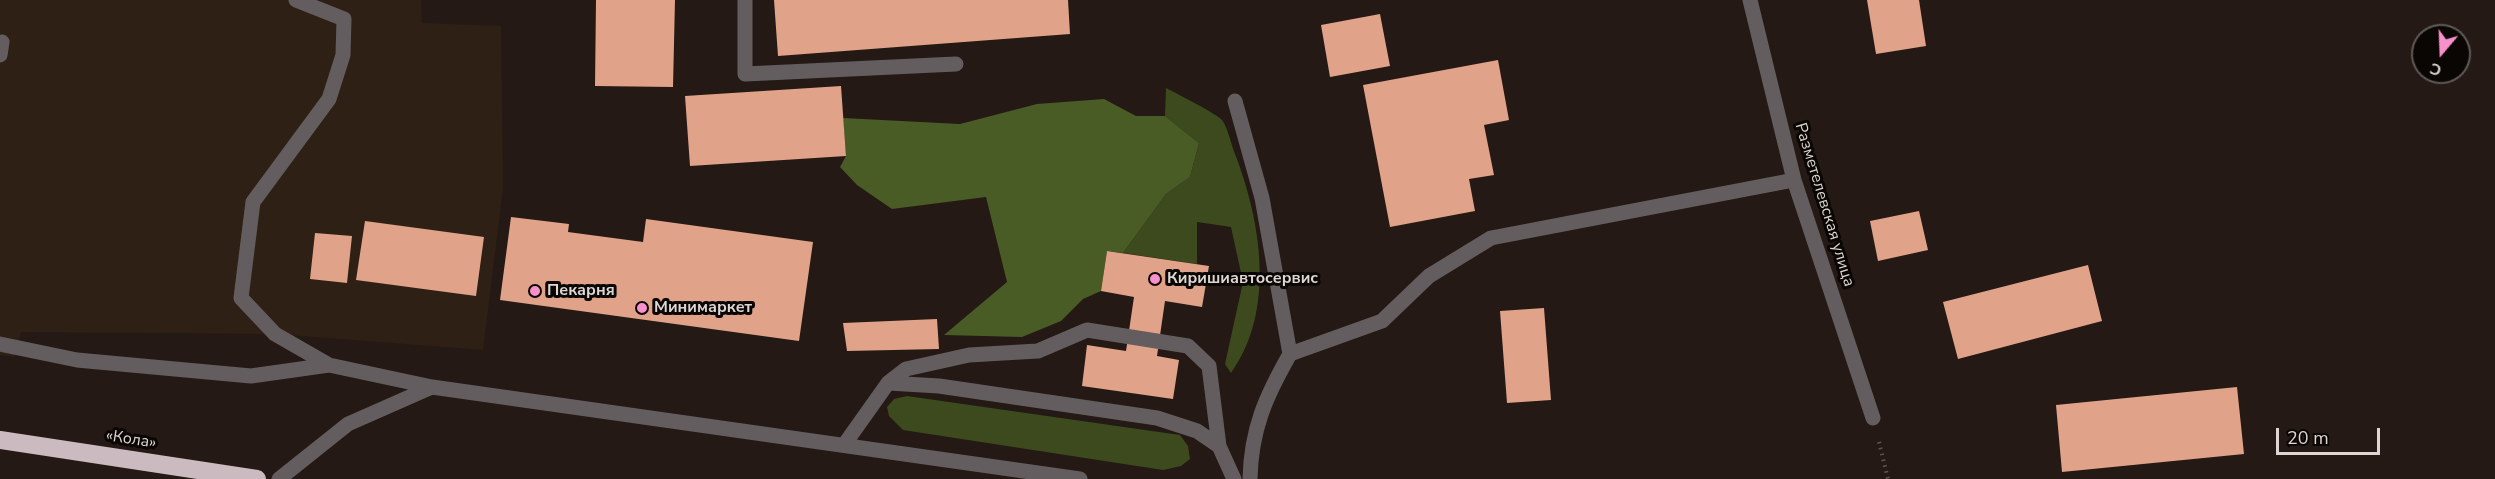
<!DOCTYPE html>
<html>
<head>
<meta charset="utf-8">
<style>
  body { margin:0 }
  #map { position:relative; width:2495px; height:479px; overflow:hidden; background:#241914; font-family:"Nunito Sans",sans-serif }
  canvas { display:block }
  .north { position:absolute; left:2411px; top:24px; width:60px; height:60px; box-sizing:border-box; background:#0a0604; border:2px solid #5f5957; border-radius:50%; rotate:199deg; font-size:16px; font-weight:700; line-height:24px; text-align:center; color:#ded6d3 }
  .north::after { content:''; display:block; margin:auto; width:21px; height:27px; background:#f890cb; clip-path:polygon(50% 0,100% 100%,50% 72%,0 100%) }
  .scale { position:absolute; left:2276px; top:428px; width:104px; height:27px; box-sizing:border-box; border:3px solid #ded6d3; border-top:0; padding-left:8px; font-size:18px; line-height:21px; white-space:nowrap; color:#ded6d3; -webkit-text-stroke:4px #0a0604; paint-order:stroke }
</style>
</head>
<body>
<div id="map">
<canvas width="2495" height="479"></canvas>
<div class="north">С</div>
<div class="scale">20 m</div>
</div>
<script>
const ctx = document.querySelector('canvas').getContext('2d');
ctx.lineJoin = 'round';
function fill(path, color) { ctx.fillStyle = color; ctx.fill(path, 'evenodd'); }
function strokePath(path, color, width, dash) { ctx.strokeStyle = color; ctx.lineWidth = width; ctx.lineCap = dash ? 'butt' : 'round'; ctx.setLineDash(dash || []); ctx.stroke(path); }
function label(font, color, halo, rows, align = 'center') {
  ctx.font = font + ' "Nunito Sans",sans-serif'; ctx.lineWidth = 6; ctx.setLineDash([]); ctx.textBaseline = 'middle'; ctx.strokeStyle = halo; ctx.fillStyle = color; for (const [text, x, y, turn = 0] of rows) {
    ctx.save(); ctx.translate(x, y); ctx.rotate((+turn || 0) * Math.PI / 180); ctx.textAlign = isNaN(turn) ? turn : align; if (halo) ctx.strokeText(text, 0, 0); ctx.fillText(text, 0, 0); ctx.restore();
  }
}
const industrial = new Path2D(`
  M0,0H421L422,23L501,26L503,188L483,350L275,334L21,332L14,357L0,355Z`);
const green = new Path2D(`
  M1166,88C1177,94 1216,113 1222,120C1228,128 1231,144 1235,154C1261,221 1276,311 1231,373L1225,364L1243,282L1231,227L1197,222V264L1123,253L1166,194L1190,177L1199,143L1165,116Z
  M907,396L1180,435L1188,446L1190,459L1181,466L1163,470L903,430L889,416L887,407L894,399Z`);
const forest = new Path2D(`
  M1104,99L1136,116H1165L1199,143L1190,177L1166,194L1123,253L1107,251L1101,291L1083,299L1061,321L1022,337L944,335L1007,282L986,197L892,209L857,185L840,167L846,156L843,118L960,124L1037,104Z`);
const building = new Path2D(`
  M596,0H675L673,87L595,86Z
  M774,0H1068L1070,34L778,56Z
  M1867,0H1919L1926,46L1876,54Z
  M1380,14L1390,66L1330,77L1321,25Z
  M1498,60L1509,120L1484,125L1494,175L1469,179L1475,211L1390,227L1363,85Z
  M841,86L846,156L690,166L685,96Z
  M1919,211L1928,250L1878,261L1870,221Z
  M511,217L569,224L568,232L643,242L646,219L813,242L799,341L500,300Z
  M365,221L484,237L476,296L356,280Z
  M315,233L352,236L347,283L310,279Z
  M1107,251L1209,266L1202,307L1165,301L1157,356L1179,360L1173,399L1082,386L1087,345L1126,351L1134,297L1101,291Z
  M2088,265L2102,321L1958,359L1943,302Z
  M1544,308L1551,400L1507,403L1500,311Z
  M937,319L939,349L847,351L843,323Z
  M2237,387L2244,454L2062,472L2056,405Z`);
const path = new Path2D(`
  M1879,442L1888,479`);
const minor = new Path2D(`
  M296,0L344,19L343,55L329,99L253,202L241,298L275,334L329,365L432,387
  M745,0V74L956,64
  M1750,0L1794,180L1873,418
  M0,55L2,42
  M1235,101L1262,198L1290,354
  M0,344L77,360L251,376L329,365
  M888,383L906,369L969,355L1038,351L1087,330L1188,346L1209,366L1219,446
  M844,445L888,383L939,386L1157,418L1197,431L1219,446L1234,479
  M279,479L348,424L432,387L1080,479
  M1250,479C1251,429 1266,396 1290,354L1382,321L1429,276L1491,238L1794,180`);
const highway = new Path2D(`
  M0,440L257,479`);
const markers = [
  [1155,279,6,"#f890cb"],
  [535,291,6,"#f890cb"],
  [642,308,6,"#f890cb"]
];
const streetNames = [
  ["Разметелевская улица",1824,205,73],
  ["«Кола»",131,440,9]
];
const poiNames = [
  ["Киришиавтосервис",1167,279],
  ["Пекарня",547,291],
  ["Минимаркет",654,308]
];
fill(industrial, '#2e2014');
fill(green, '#3c4a1e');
fill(forest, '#4a5c25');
fill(building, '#e0a389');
strokePath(path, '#5f5550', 4, [1.5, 4.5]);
strokePath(minor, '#645d5f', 15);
strokePath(highway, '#cbbabf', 18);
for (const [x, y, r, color] of markers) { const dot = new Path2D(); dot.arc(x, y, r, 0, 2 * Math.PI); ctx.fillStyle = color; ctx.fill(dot); strokePath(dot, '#0a0604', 2); }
label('16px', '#ded6d3', '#0a0604', streetNames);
label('bold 16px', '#ded6d3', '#0a0604', poiNames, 'left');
</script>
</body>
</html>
